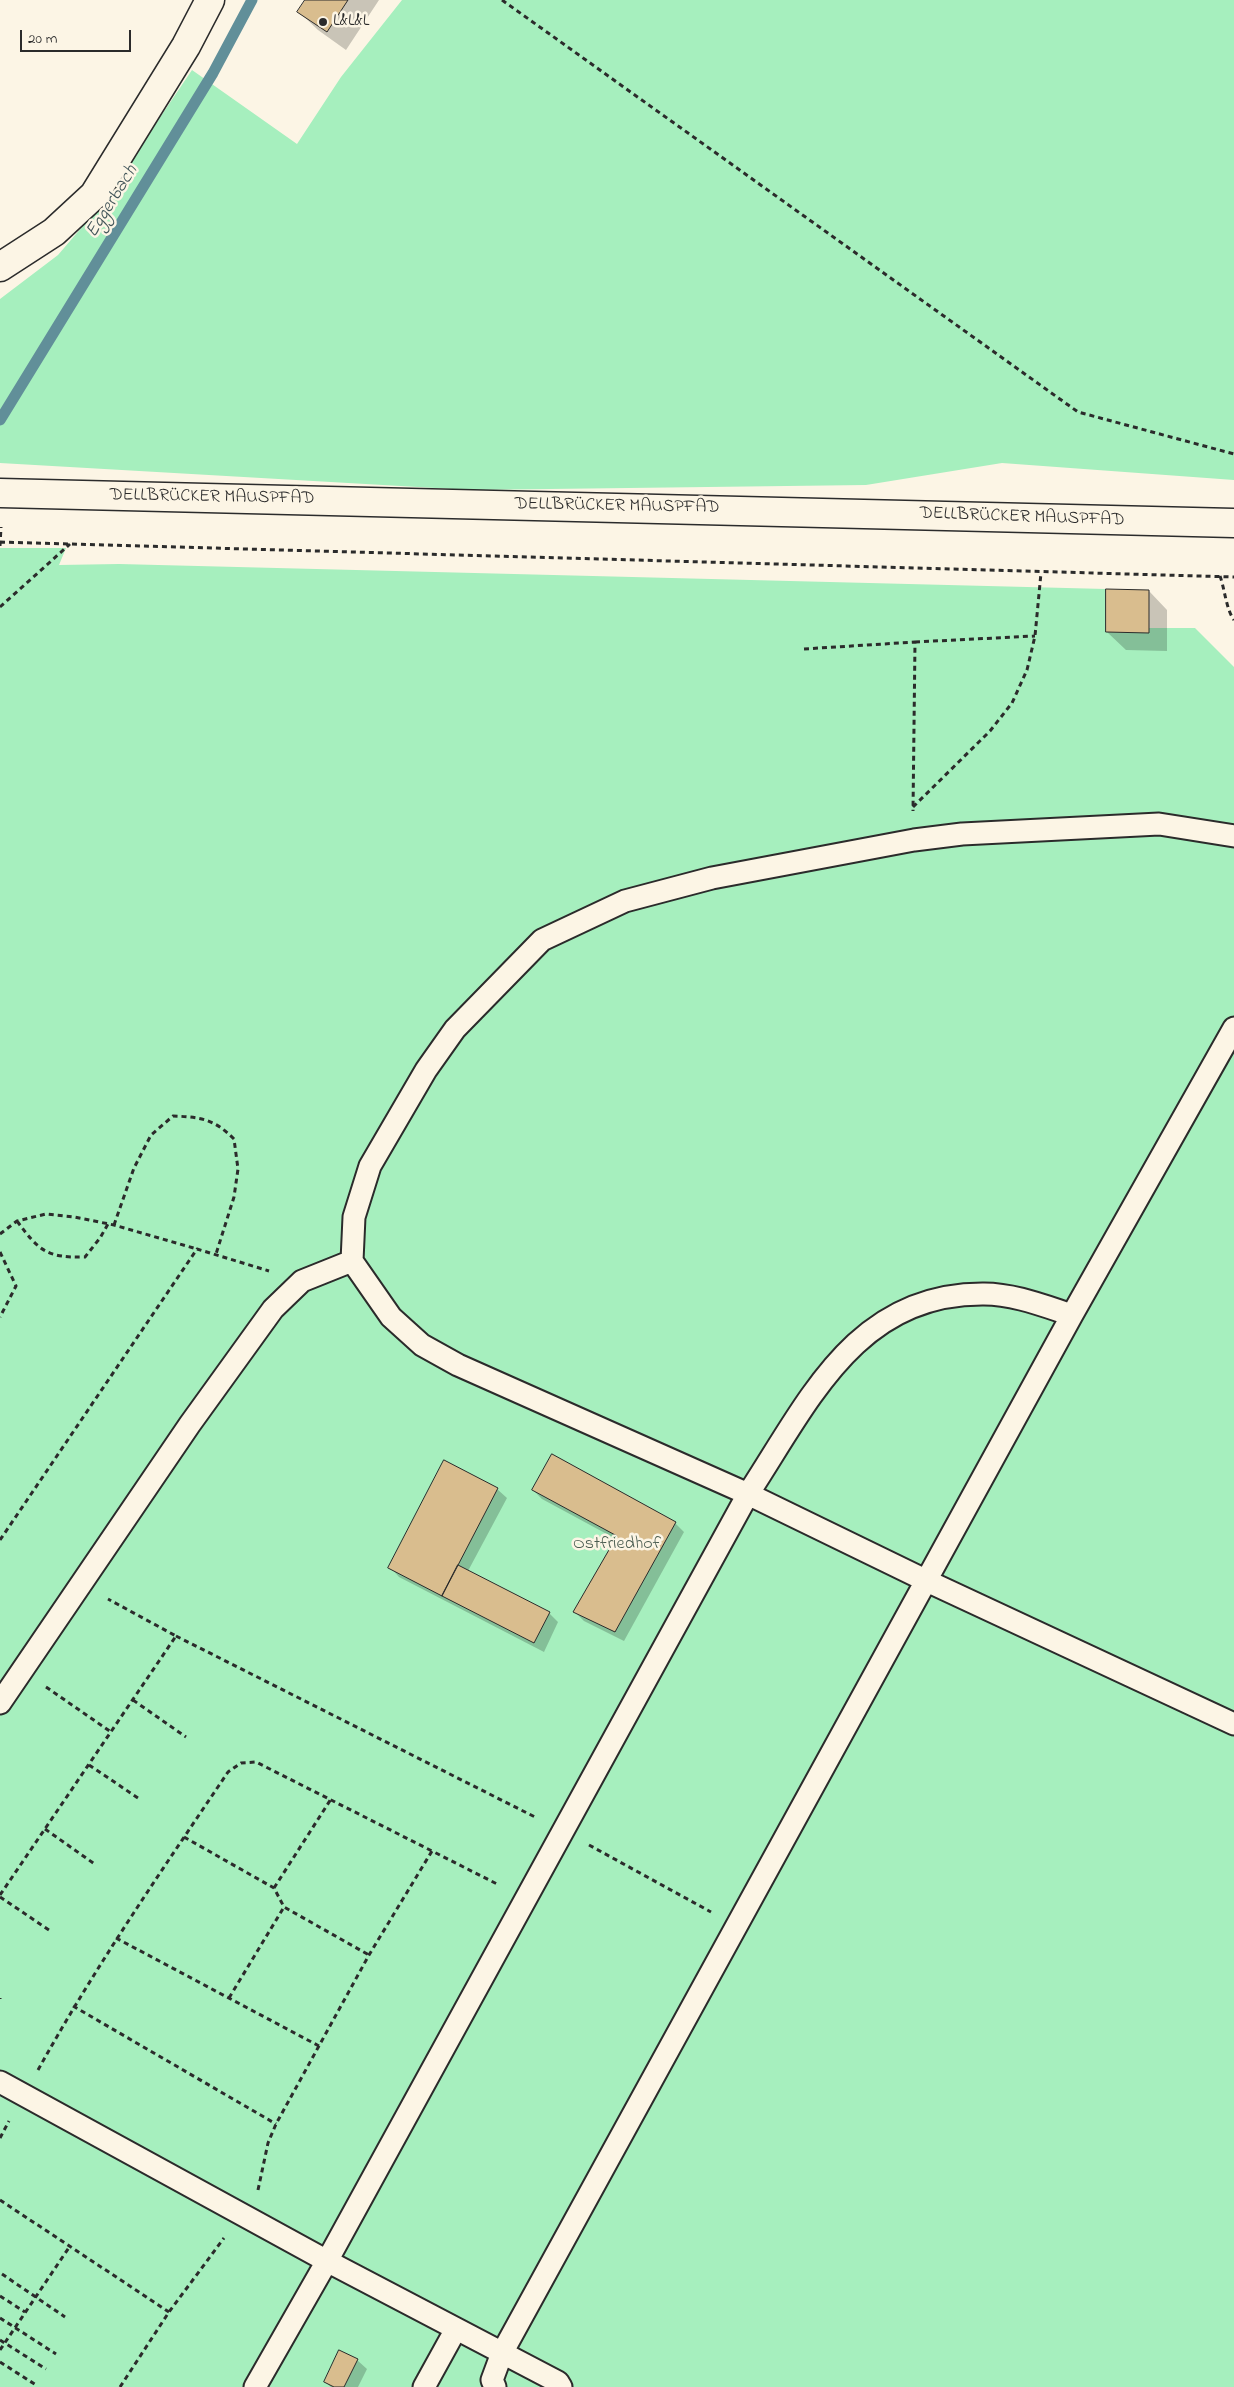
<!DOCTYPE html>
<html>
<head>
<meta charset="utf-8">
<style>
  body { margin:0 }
  #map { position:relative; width:1234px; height:2387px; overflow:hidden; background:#fcf5e5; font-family:"Indie Flower",sans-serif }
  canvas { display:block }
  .scale { position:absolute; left:20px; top:30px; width:111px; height:22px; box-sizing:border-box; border:2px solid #2b2b2b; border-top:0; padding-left:6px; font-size:15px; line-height:18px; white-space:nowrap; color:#2b2b2b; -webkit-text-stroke:4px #fcf5e5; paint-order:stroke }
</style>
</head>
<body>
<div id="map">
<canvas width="1234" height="2387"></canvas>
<div class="scale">20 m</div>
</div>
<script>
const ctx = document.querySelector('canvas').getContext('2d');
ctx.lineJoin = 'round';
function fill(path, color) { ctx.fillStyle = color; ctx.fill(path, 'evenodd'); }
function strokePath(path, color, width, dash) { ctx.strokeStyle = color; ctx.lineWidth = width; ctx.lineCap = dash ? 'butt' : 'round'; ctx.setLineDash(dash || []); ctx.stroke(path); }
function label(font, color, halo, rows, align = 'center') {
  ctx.font = font + ' "Indie Flower",sans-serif'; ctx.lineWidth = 5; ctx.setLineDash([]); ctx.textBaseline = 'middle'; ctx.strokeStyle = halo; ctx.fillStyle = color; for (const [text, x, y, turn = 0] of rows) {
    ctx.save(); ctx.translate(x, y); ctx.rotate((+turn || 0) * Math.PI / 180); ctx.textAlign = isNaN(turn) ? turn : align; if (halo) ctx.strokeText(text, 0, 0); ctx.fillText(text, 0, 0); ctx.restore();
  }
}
const green = new Path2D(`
  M402,0H1234V480L1002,463L866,485L470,490L0,463V299L58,255L100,206L192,70L297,144L341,77Z
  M0,548H66L59,565L119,564L1106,589V632H1132L1149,628H1195L1234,667V2387H0Z`);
const shadow = new Path2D(`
  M307,0H379L346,50L318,30L299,12Z
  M1149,591L1167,610V651L1126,650L1107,632Z
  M497,1489L507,1498L468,1571L549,1613L558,1622L544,1652L399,1577L390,1567Z
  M533,1490L675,1523L684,1532L624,1641L584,1621L575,1612L616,1539L542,1499Z
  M340,2351L357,2360L367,2369L358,2387H331L325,2382Z`);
const stream = new Path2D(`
  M0,420L213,73L252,0`);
const building = new Path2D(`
  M305,0H348L327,32L297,12Z
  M1106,589L1149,590V633L1106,632Z
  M552,1454L676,1522L615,1632L573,1612L617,1536L532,1490Z
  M444,1460L498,1488L442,1596L388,1568Z
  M458,1565L550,1612L534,1643L442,1596Z
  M339,2350L358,2359L344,2387H334L324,2382Z`);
const path = new Path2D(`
  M502,0L1078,412L1234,454
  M0,542L1234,577
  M0,546L1,527
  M1220,576C1225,590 1226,609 1234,620
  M0,607L70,544
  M915,642L1035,636
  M804,649L915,642L913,811
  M913,807L990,731L1012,703L1027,670L1035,636L1041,573
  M17,1221C39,1251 47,1258 85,1257L100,1238L108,1224
  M114,1225L134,1168L151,1135L173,1116C201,1117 214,1119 234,1139L238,1169L234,1197L216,1254
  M0,1234L17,1221L46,1214L74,1217L114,1225L197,1249
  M0,1252L16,1286L0,1317
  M0,1540L197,1249L269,1271
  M176,1636L537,1818
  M46,1687L111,1732
  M133,1700L186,1737
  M89,1765L141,1800
  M45,1829L96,1865
  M184,1837L274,1888L284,1907L369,1955
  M589,1845L711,1912
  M274,1888L331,1799
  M0,1895L176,1636L108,1599
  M0,1897L49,1930
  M116,1938L319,2046
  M0,1998V1999
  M229,1998L284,1907
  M73,2006L276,2124
  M38,2070C95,1967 162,1870 228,1772L241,1763L256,1762L432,1851
  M0,2138L9,2121
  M258,2190L268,2143L276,2124L369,1955L432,1851L499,1885
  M0,2200L169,2312
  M2,2274L65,2317
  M0,2296L25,2312
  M0,2318L56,2354
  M0,2340L46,2369
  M0,2350L70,2246
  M0,2362L36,2385
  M120,2387L169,2312L224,2238`);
const service = new Path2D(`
  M1234,836L1159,824L962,834L914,840L712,878L625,901L542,940L455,1029L426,1070L370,1166L354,1217L352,1261L391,1317L422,1345L458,1365L748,1494L927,1581L1234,1724
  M0,1703L190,1424L273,1309L302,1281L352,1261
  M0,2082L327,2261L558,2382L561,2387
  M255,2387L327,2261L748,1494C809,1401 856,1293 984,1294C1014,1294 1044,1306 1072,1315
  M424,2387L456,2329
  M495,2387L492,2380L502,2353L1072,1315L1234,1028`);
const minor = new Path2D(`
  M0,267L54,232L94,195L186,46L210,0`);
const secondary = new Path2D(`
  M0,493L1234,523`);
const markers = [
  [323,22,5,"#2b2b2b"]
];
const poiNames = [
  ["L&L&L",333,22]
];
const streetNames = [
  ["DELLBRÜCKER MAUSPFAD",212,498,1],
  ["DELLBRÜCKER MAUSPFAD",617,507,1],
  ["DELLBRÜCKER MAUSPFAD",1022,518,2]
];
const parkNames = [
  ["Ostfriedhof",617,1545]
];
const waterNames = [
  ["Eggerbach",113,202,-58]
];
fill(green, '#a6efbe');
fill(shadow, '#0003');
strokePath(stream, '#618f99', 11);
fill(building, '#d9bd8e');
strokePath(building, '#2b2b2b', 1);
strokePath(service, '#2b2b2b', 25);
strokePath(minor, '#2b2b2b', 31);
strokePath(secondary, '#2b2b2b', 31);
strokePath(path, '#2b2b2b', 3, [5, 4]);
strokePath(service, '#fcf5e5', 21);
strokePath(minor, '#fcf5e5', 28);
strokePath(secondary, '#fcf5e5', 28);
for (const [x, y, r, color] of markers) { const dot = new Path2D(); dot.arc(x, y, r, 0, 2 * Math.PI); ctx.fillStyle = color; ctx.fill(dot); strokePath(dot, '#fcf5e5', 2); }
label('18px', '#2b2b2b', '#fcf5e5', poiNames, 'left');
label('18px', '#2b2b2b', '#fcf5e5', streetNames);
label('18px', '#4a5c50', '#fcf5e5', parkNames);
label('italic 19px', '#425559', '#fcf5e5', waterNames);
</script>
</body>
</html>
